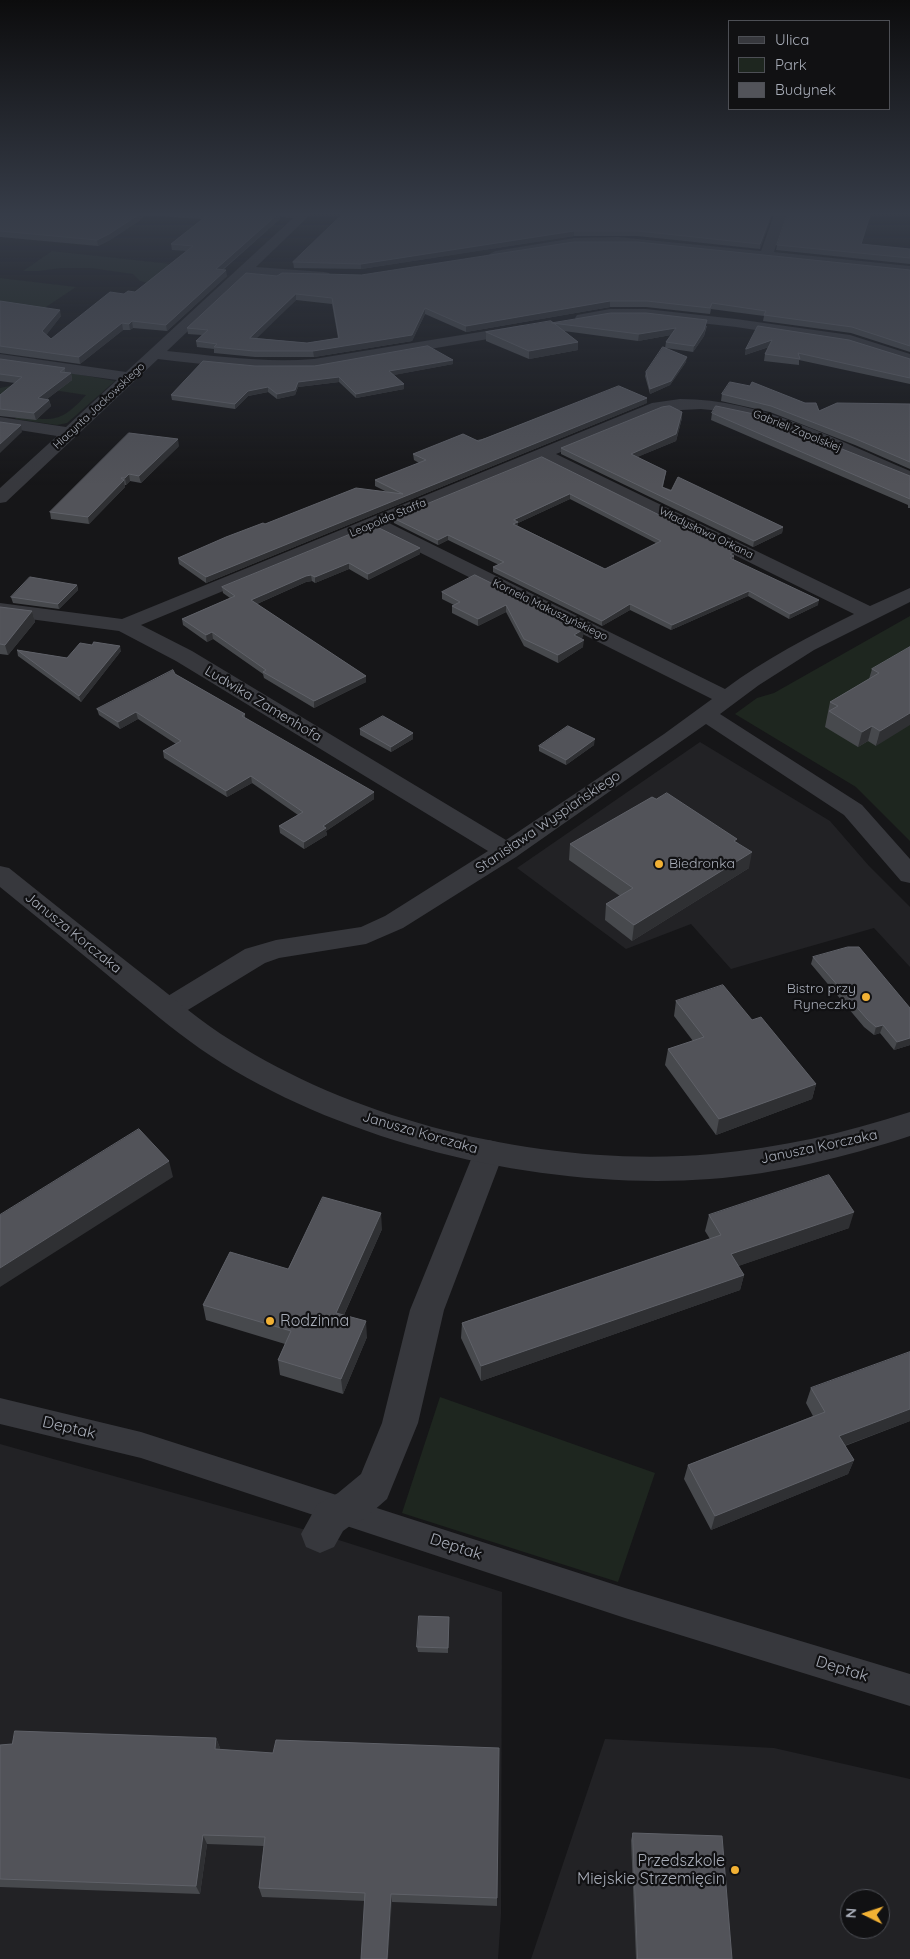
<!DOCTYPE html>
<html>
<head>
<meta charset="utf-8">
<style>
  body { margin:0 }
  #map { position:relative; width:910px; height:1959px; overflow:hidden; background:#161618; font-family:Quicksand,sans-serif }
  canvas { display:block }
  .legend { position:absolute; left:728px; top:20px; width:162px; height:90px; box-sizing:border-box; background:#111113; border:1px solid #4d4f55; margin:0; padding:6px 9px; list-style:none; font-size:15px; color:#a8adb8 }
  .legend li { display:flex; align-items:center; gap:10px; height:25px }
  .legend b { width:25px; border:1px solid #4d4f55 }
  .north { position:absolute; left:840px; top:1889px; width:50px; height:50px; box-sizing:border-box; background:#111113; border:1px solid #4d4f55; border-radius:50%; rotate:274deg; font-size:14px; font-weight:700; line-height:20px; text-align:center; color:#a8adb8 }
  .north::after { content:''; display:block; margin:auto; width:18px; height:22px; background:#f2b134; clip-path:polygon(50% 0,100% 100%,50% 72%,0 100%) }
</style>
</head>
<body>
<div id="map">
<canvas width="910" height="1959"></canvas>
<ul class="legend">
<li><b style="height:6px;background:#37383d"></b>Ulica</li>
<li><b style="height:14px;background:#1e261f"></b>Park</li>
<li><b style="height:14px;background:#525359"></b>Budynek</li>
</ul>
<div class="north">N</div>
</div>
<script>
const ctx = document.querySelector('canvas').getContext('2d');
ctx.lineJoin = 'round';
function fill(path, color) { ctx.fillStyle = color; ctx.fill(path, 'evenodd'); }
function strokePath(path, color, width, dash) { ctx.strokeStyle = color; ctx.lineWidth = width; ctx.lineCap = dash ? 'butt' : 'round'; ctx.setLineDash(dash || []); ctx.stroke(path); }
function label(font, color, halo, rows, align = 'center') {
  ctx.font = font + ' Quicksand,sans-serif'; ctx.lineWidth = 4.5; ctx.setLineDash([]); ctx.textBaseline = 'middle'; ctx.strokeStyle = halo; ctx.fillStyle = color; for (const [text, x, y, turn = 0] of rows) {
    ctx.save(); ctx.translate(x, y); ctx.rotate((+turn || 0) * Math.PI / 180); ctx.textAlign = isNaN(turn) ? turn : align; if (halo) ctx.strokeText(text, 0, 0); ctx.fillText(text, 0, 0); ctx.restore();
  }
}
const built = new Path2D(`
  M700,742L830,821L869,866L910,907V967L874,928L731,969L691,924L626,949L517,868Z
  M0,1444L320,1534L502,1592L501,1914L498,1959H0Z
  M605,1739L774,1748L910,1779V1959H531ZM850,1899H880V1929H850Z`);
const green = new Path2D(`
  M52,251L171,264L156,285L140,281L133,274L91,268H61L39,271H23Z
  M0,278L76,287L40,311L0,306Z
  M71,373L115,381L67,423L57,425L15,419L18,416C53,421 61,423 86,395L40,388L0,397V388Z
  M910,616V841L856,787L735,714L757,698L774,693Z
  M440,1397L655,1473L618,1582L402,1513Z`);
const pedestrian = new Path2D(`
  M0,1398L141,1432L625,1588L910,1674V1706L625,1618L141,1458L0,1424Z`);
const minor = new Path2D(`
  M265,212H313L256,267L324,272L329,273L331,276L329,279L324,280L248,274L167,351C216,356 265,363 314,359L523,325L528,326L530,329L528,332L523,333L314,369C262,372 210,365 158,359L6,502L0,503V488L57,436L0,427V417L66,427L117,380L0,364V354L126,372L293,218L271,216Z
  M775,212H787L774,252L910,266V274L618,245L574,246L495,259L488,255L495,251L574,238L618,237L761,251Z
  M610,309H646L736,319L850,335L910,354V364L848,344L736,327L646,317H610L582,322L577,321L575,318L577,315Z
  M680,399C762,399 836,440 910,471V482L754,419L721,411L701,409L661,411L556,454L870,606L910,588V602L814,650L759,685L720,714L862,805L910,859V883L901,881L844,815L706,724L516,857L403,928L366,944L279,958L265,963L178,1016L168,1019L158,1016L154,1009L158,1002L245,949L276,940L361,927L385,916L488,851L176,661L119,631L0,615V603L122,619L652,403ZM542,460L854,614C810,636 765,659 725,689L389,523ZM373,529L712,699L664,734L506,840L192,651L141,625Z
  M489,1140L500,1143L504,1152L444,1310L418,1423L387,1499L364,1519L354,1523L343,1531L334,1547L320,1553L306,1547L301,1534L317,1505L338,1493L361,1474L382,1423L410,1310L474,1152L478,1143Z`);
const tertiary = new Path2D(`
  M0,866L9,868C54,904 99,940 145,976C174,998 201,1022 232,1041C366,1126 554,1168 712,1154C780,1148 845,1133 910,1112V1136C845,1157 778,1174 710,1179C547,1191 349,1146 211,1056C182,1037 155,1014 128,992C86,957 43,922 0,887Z`);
const wall = new Path2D(`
  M0,212H269L279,213L280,219L223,270L227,276L167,331L133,328L130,330H123L80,364L0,353V301L61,316L46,335L51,339L124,294L135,292L186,251L172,250L171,244L202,219L144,215L139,221L110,240L98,246L0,237Z
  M345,212H772V215L760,249L637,236H574L361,269L294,268L293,262Z
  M861,244L910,249V264L776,250L777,245Z
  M910,270V352L851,333L763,321L764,316L711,309L710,314L646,307H610L466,332L425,314L412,341L314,357H255L214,353V349L197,347L196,341L202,335L188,334L187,328L277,276ZM296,300L332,304L338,338L307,343L256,338Z
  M554,323L707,326L704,336L693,352L666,348L686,362L670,385L650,394L645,376L646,372L665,348L666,342L671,335L638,341L564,331L578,342V350L529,359L486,341V332Z
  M758,326L910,359V384L799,360V365L764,361L765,354L769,347L745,355L746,349Z
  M0,359L65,368V372L71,373L72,380L47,399L49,400L51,406L36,420L0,416V395L15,383L0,381Z
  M453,364L393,375L404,384V389L356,398L339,382L298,387L295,395L277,399L268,392L248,396L235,409L172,400L171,395L255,366Z
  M722,394L819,411L910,404V469L855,445L770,412L721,401Z
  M647,403L206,583L179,564L178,558L265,524L387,492L375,486V480L419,463L414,460L413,454Z
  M682,412V418L676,441L637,457L666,471L663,487L783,527L782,533L753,547L561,454V448Z
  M712,413L910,476V508H908V505L711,420Z
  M179,446L141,483L130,481L126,485H125V487L89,524L51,519L50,512Z
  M542,457L734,556V560L818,605L789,619L748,596L671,630L630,610L602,626L493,572V567L499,565L448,540L438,545L394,523L393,518ZM570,499L656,543L605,569L518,526V523Z
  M373,525L420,554L368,580L349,569L315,583L312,581L306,582L257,604L366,676V682L314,708L264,678L263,674L213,639L207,642L183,625L182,619L230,598L223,593L222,587Z
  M475,575L583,637L581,638L583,647L558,663L524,646L506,612L478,626L452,613V606L454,605L442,599V592Z
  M77,585L78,590L59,609L13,603L11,597Z
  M0,607L32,611L35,622L8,655L0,654Z
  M92,645L121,651L81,702L18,656L17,650L67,658Z
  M910,647L876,746L868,741L858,747L825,727L830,702L869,679L872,669Z
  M175,674L245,714V718L374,799L326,831L327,835L304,849L280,833L279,826L298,815L252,783L227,797L164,758L163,751L176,744L138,719L120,729L99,715L97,709Z
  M360,729L413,739L391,752L360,735Z
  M594,745L566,765L539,751V746Z
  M737,842L749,868L632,941L605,920L606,904L620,896L569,860L570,844Z
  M813,957L905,1003L910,1008V1045L894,1050L880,1033L874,1035L864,1027L811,964Z
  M676,1001L816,1084L812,1099L716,1135L665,1065L668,1049L693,1041L674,1016Z
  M709,1215L849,1228L738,1266L744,1275L740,1290L481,1381L461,1338L462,1323L710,1239L705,1231Z
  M382,1229L344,1315L367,1337L343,1394L280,1375L278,1360L285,1344L206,1320L203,1305Z
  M811,1388L910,1421L845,1446L854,1460L848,1474L711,1530L684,1479L688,1465L813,1416L806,1403Z
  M449,1617L448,1653L418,1652L417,1647Z
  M216,1738L220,1748V1749L497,1898V1906L262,1897L259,1888L264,1846L207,1844L200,1894L0,1887V1745Z
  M633,1833L732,1959H636L631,1840Z`);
const shadedWall = new Path2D(`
  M142,212H144V215L139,221L110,240L98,246L97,240Z
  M772,212V215L760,249V244Z
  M871,212H872L860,249L861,244Z
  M279,213L280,219L216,275V269Z
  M574,231V236L361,269V264Z
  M226,270L227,276L167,331L166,325Z
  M296,294V300L251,344L250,338Z
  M610,301V307L466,332V326Z
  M425,308V314L412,341L314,357L313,351Z
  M60,310L61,316L44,338L42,331Z
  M707,320L704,336L693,352L694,346Z
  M132,321L133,328L130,330L129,324Z
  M122,323L123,330L80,364L79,357Z
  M676,328V334L638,341L639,334Z
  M772,340L771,346L745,355L746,349Z
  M578,342V350L529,359V351Z
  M687,357L686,362L670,385L650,394V389Z
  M453,360V364L389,376V371Z
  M71,373L72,380L39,405L38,398Z
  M339,377V382L298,387L295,395L277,399V394L298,382Z
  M404,384V389L356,398V394Z
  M268,387V392L248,396L235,409V404L248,391Z
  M647,398V403L206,583V577Z
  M49,400L51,406L36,420L34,413Z
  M682,412V418L676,441L630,460L631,454Z
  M21,425L22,432L0,453V444Z
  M178,439L179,446L141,483L139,476Z
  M129,474L130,481L126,485L125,478Z
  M124,480L125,487L89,524L88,517Z
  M570,494V499L518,523V527L513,529L514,520Z
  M783,527L782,533L753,547L754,541Z
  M448,535V540L438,545V540Z
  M420,548V554L368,580V574Z
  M734,552L733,561L729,563L730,554Z
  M349,563V569L315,583V577Z
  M311,575L312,581L306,582L252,606L251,600L306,576Z
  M77,585L78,590L59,609L58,604Z
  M749,591L748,596L671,630L672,625Z
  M819,600L818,605L789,619L790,614Z
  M630,604V610L602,626V621Z
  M506,605V612L478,626V619Z
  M32,611L35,622L8,655L5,645Z
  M584,629L583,637L574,642V635Z
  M212,632L213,639L207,642L206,635Z
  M584,640L583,647L558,663V655Z
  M120,646L121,651L81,702L79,696Z
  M366,676V682L314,708V701Z
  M136,712L138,719L120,729L118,722Z
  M910,713V725L876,746L880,731Z
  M872,726L868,741L858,747L862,732Z
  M413,733V739L391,752V747Z
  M595,739L594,745L566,765V760Z
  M251,776L252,783L227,797L226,791Z
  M374,792V799L326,831L327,835L304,849V842L323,826Z
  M752,852L749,868L632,941L634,925Z
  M883,1025L880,1033L874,1035L876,1027Z
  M910,1038V1045L894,1050L897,1042Z
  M816,1084L812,1099L716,1135L719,1119Z
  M169,1161L173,1177L0,1287V1268Z
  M854,1212L849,1228L727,1270L731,1254Z
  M381,1213L382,1229L338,1328L336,1313Z
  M744,1275L740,1290L481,1381V1366Z
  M366,1321L367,1337L343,1394L341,1379Z
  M910,1409V1421L833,1450L839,1436Z
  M854,1460L848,1474L711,1530L715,1516Z
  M216,1738L220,1748L219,1758L215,1749Z
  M203,1835L207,1844L200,1894L196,1886Z
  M391,1894L392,1902L388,1959H387Z`);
const building = new Path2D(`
  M0,212H142L138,215L109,234L97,240L0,231Z
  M175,212H269L279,213L216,269L226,270L166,325L132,321L129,324L122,323L79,357L0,346V301L60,310L42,331L51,339L110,292L124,294L128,291L135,292L193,246L171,244L209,214Z
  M345,212H772L760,244L638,231H574L361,264L293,262Z
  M788,212H871L861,244L910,249V258L777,245Z
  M574,242H637L910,270V346L852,327L764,315L766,311L712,303L710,308L647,301H610L466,326L425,308L412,335L313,351H254L214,347L217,344L196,341L208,330L187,328L246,273L277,276L282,273L361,275ZM296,294L332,298L339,338L307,343L250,338Z
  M611,313H646L707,320L704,330L694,346L666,342L676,328L639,334L552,323Z
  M551,321L578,342L529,351L486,332Z
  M758,326L849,340L910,359V378L798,353L800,359L765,354L772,340L746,349Z
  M428,346L453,360L389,371L404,384L356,394L339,377L298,382L295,390L277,394L268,387L248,391L235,404L171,395L203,361L255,366H314Z
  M663,347L687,357L671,381L650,389L646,372Z
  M0,359L65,368L60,372L71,373L38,398L49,400L34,413L0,409V395L22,377L0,374Z
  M730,382L750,386L752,382L805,403H816L819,411L837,403L910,404V462L856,439L771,406L722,394Z
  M619,386L647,398L206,577L178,558L226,537L263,523L265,524L356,488L403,494L375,480L426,460L413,454L463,434L478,441Z
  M670,406L682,412L676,434L631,454L666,471L662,487L671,491L678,477L783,527L754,541L561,448L662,407Z
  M716,406L754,414L910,476V499L712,413Z
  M0,422L21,425L0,444Z
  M129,433L178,439L139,476L129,474L125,478H121L124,480L88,517L50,512Z
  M542,457L734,552L730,554L734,556L730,558L819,600L790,614L749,591L672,625L630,604L602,621L493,567L504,562L448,535L438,540L393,518ZM570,494L661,541L605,569L513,524L518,522L514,520Z
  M373,525L420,548L368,574L349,563L315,577L311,575L306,576L251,600L366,676L314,701L263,672L266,670L212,632L206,635L182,619L235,596L222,587Z
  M475,575L584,629L574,635L584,640L558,655L524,639L506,605L478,619L452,606L460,602L442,592Z
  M30,577L77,585L58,604L11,597Z
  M0,607L32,611L5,645L0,644Z
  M94,642L120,646L79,696L17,650L67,658L80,643L92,645Z
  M910,647V713L880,731L872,726L862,732L829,711L838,706L830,702L879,673L872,669Z
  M173,670L175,674L245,714L242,716L374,792L323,826L326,828L304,842L279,826L303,812L251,776L226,791L163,751L181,741L136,712L118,722L97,709Z
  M383,716L413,733L391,747L360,729Z
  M568,726L595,739L566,760L539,746Z
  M667,793L737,839L734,841L752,852L634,925L606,904L633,888L570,844L652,797L656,799Z
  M848,947H859L910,1008V1038L897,1042L883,1025L876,1027L867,1019L813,957Z
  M723,985L752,1020L761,1017L816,1084L719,1119L668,1049L704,1037L676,1001Z
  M139,1129L169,1161L0,1268V1215Z
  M829,1175L854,1212L731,1254L744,1275L481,1366L462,1323L721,1235L709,1215Z
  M323,1197L381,1213L336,1313L366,1321L341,1379L278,1360L291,1331L203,1305L230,1252L288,1269Z
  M910,1352V1409L839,1436L854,1460L715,1516L688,1465L825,1412L811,1388Z
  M419,1616L449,1617L448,1648L417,1647Z
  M15,1731L216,1738L215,1749L273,1753L276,1740L499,1748L497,1898L391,1894L387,1959H361L365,1893L259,1888L265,1837L203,1835L196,1886L0,1879V1745L12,1744Z
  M633,1833L722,1836L732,1959H638Z`);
const markers = [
  [659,864,5,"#f2b134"],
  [866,997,5,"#f2b134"],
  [270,1321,5,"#f2b134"],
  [735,1870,5,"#f2b134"]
];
const farStreetnames = [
  ["Hiacynta Jackowskiego",99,406,-43],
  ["Gabrieli Zapolskiej",797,431,22],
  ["Leopolda Staffa",388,518,-23],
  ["Władysława Orkana",706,533,26],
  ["Kornela Makuszyńskiego",550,610,26]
];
const streetNames = [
  ["Ludwika Zamenhofa",263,704,31],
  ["Stanisława Wyspiańskiego",548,822,-34],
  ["Janusza Korczaka",73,933,39],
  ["Janusza Korczaka",420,1133,16],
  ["Janusza Korczaka",819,1147,-12]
];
const poiNames = [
  ["Biedronka",669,864],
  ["Bistro przy",856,989,"right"],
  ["Ryneczku",856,1005,"right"]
];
const nearPoinames = [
  ["Rodzinna",280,1321],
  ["Przedszkole",725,1861,"right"],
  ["Miejskie Strzemięcin",725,1879,"right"]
];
const nearStreetnames = [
  ["Deptak",69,1428,13],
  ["Deptak",456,1547,18],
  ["Deptak",842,1669,17]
];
fill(built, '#222225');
fill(green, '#1e261f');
fill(pedestrian, '#37383d');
fill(minor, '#37383d');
fill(tertiary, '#37383d');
fill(wall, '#47494d');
fill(shadedWall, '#2f3033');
fill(building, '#525359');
strokePath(building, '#5f6168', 1);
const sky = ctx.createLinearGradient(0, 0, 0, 486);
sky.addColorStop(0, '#0c0c0d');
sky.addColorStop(0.44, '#363c48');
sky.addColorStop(1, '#363c4800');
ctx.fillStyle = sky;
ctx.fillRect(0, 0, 910, 486);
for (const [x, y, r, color] of markers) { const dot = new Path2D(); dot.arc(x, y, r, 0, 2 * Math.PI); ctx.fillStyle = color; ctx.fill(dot); strokePath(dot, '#111113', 2); }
label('11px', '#a8adb8', '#111113', farStreetnames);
label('14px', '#a8adb8', '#111113', streetNames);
label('14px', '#a8adb8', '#111113', poiNames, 'left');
label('16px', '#a8adb8', '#111113', nearPoinames, 'left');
label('16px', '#a8adb8', '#111113', nearStreetnames);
</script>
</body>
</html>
